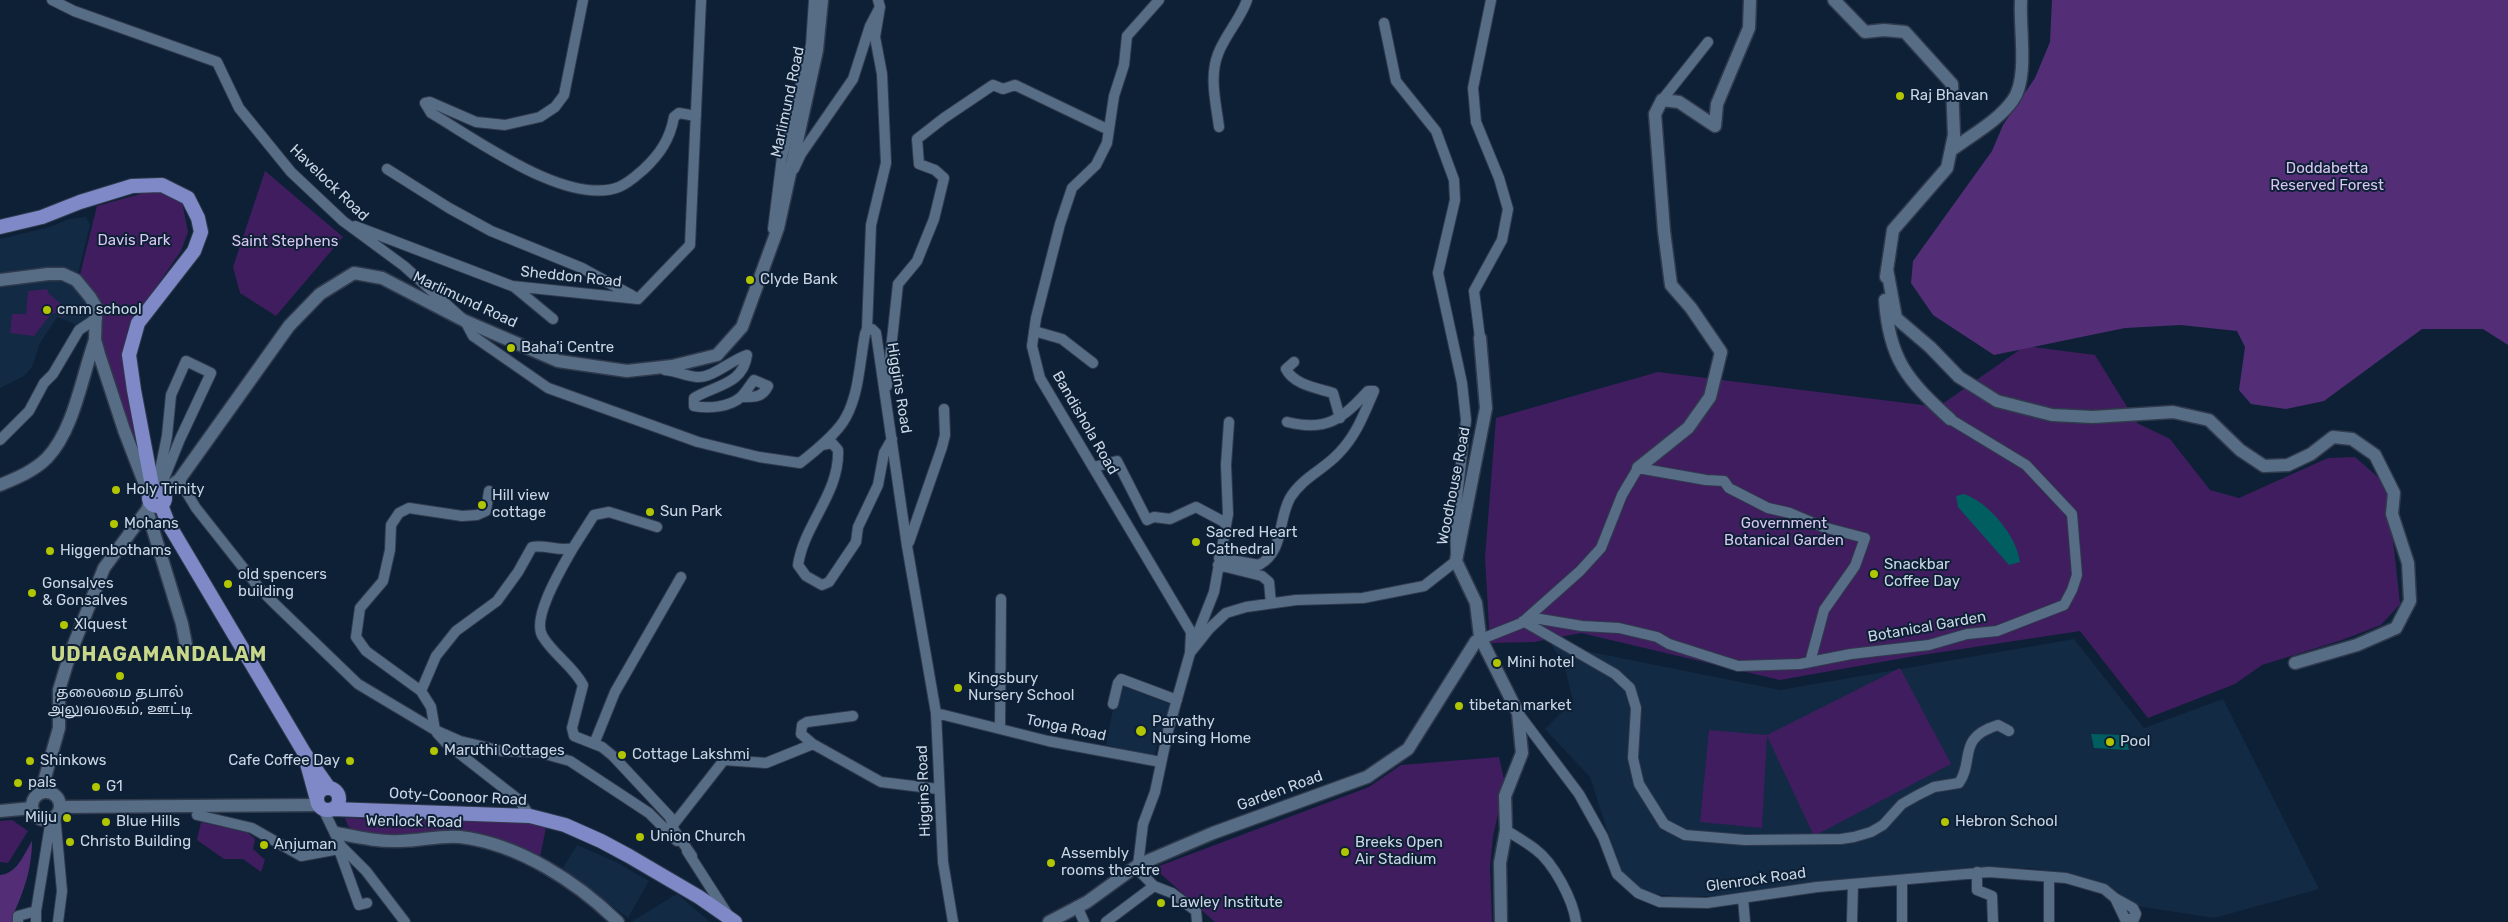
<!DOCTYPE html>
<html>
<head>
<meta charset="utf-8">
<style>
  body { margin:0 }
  canvas { display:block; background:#0d2035 }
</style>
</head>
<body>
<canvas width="2508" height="922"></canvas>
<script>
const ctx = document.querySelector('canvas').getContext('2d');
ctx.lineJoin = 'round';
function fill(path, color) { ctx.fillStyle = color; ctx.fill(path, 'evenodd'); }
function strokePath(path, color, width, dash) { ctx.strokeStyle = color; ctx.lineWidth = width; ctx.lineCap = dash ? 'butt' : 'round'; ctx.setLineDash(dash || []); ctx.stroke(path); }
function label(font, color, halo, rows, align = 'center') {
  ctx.font = font + ' Rubik,"Noto Sans Tamil",sans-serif'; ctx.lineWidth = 4; ctx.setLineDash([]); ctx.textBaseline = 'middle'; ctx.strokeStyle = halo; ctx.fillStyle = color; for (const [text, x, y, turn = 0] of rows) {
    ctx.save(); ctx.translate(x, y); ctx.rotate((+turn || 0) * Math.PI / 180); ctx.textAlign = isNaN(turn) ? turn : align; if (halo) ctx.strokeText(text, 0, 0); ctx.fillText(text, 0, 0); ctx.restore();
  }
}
const built = new Path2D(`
  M86,217L90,225L77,277L0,278V239L50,227L69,219Z
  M63,279L83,293L93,317L77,325L57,317L40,343L32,367L24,376L0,388V283Z
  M2074,639L2144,728L2223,699L2319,889L2214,918L2137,906L2115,890L2065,873L2029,868L1883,876L1732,895L1687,897L1642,893L1621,873L1590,777L1545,729L1573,701L1565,668L1551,644L1780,690Z
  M1118,684L1170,704L1154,756L1106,745Z
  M577,845L616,862L649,881L628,918L563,868Z
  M677,894L710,922H631Z`);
const green = new Path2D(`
  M265,171L343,237L276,316L240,293L233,267Z
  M151,191L181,197L188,232L181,251L128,328L123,352L140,455L136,448L99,341C105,309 97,305 79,279L97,206Z
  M47,289L49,294L66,308L67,315L61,317L56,313L51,314L34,336L10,333L12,314H26L28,291Z
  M2025,346L2095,355L2137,423L2170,439L2210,490L2239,498L2328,458L2355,457L2387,485L2400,604L2381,625L2342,640L2262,665L2235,684L2148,718L2080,631L1909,657L1780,680L1581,633L1534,642L1490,643L1485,558L1496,418L1658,372L1938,407Z
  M1900,668L1951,764L1814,836L1767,736L1762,828L1700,822L1709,730L1767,735Z
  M1499,757L1505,784L1493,836L1490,867L1492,922H1215L1154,868L1369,787L1401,765Z
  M345,818L547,823L540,857L504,844L358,833L348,826Z
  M12,820L28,831L8,863L0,862V821Z
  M201,822L248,833L255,839L253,849L265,860L261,872L243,859H224L197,840Z`);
const forest = new Path2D(`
  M2052,0H2508V345L2483,329H2422L2324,401L2286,409L2251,404L2239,390L2245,347L2237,331L2181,325L2125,328L1994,355L1933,315L1911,283L1913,261L1992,151L2003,125L2035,78L2050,42Z
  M32,841C32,860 28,878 21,896C18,905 13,912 12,922H0V875C17,874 24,854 32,841Z`);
const water = new Path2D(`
  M1964,494C1988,502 2017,536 2020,562L2009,565L1958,507L1956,496Z
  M2091,734L2125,735L2129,750L2094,748Z`);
const minor = new Path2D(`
  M52,0L74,11L217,62L239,108L291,172L343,221L404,266L465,321L473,336L548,388L698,442L759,457L800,463C814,452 838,433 846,417C859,394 860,360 865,334L867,329H872L876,333L907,546L936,713L943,862L953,922
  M583,0L564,95L555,107L540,117L505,125L476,122L430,102L425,103L431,113C476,139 567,207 619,187C629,183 636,176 644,169C660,154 670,139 674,117L679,113L696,116
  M1662,100L1708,42
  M1219,127C1216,103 1209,77 1218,54C1225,35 1240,20 1247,0
  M387,169L449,208L491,231L582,268L633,296
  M794,169L801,154L853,79L870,26L880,7L878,0
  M355,226L512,286L638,299L690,245L701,0
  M773,229L782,157L811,45L814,0
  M513,286L553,319
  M867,329L871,225L886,163L882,74L875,37L880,7
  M1034,331L1062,339L1093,363
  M1480,338L1474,291L1502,240L1508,209L1499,178L1476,122L1473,88L1491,0
  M1294,362L1286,369C1294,385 1317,388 1333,393L1340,418
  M665,370C676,371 686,376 697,377C713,378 731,360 747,355C743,385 715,385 694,398V406C708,409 730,407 741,397C746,392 750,385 754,380L768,386C762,398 754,397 741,397
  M887,386L898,284L917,261L934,219L944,178L935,170L919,164L917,139L944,118L993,85L1003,89L1015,85L1109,130
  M1287,422C1327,432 1342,419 1368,391H1374
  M0,440L29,411L44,383L53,374L79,330L97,318
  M822,445L832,443L838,450C840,493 804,524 798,565L806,576L822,585L829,582L856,542L858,527L878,485L884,453L892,439
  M1094,467L1117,461L1147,520L1154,517L1170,519L1196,507L1226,523
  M179,480L196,508L260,589L276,605L358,684L435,730L431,707L421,691L366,651L356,637L360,608L383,581L390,550L391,525L399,513L409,508L462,516L477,515L486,511L489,491
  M156,490L167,436L171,395L186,361L211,373L180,439L159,491
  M909,542L942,447L945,435L944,409
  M573,548C563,566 530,619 543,637C554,655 573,666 583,685L572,728L574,736L602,747L613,756L670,817L674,830L692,856
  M1219,558L1259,565C1285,550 1277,522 1290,498C1302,478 1323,470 1338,454C1356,436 1364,414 1374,391
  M1218,565L1262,576L1269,582L1271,603
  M1526,619L1580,571L1601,548L1622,495L1638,468L1706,480L1724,481L1729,488L1768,508L1790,513L1823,527L1865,538L1855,566L1824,610L1810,662
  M1523,621L1615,674L1630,688L1636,708L1633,758L1639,784L1664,824L1685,835L1745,840L1841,839L1854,837L1871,832L1883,825L1902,804L1918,795L1934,787L1959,783C1975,760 1956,738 1998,725L2009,731
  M1484,638L1534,618L1582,626L1619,628L1657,637L1669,644L1738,666L1800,664L1851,654L1929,645L1967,634L1997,631L2064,605L2072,590L2077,575L2072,514L2026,465L1950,419
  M1194,643L1214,592L1228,514L1226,465L1229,422
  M1190,653L1210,628L1226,613L1246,607L1296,600L1363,598L1424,586L1456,561L1455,515L1466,420L1462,383L1438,273L1455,200L1454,180L1436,131L1396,81L1384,23
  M421,691L436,656L456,631L497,601L518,572L532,547C545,544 560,552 573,548L594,515L609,512L657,527
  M1113,704L1118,683L1121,679L1177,700
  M936,713L1048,741L1161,762
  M1518,713L1579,794L1603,837L1617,874L1638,893L1660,902L1707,903L1817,887L1989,872L2066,878L2104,889L2115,898L2125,919H2134L2136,914L2133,908L2115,898
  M853,716L807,722L802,725L801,734L813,744L881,782L938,789
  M1000,729L1001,599
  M435,730L460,741L502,751L538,752L570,761L649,813L677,841
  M437,733L446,743L519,800L530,816
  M594,744L615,692L681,577
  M323,809L341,846L366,871L405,922
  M55,815L62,891L58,922
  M197,815L252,828L301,856L339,849
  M673,825L724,760L766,763L813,744
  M1506,830C1515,836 1526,842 1535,849C1554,863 1573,900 1576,922
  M337,844L359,905L367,903
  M687,851L728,915
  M1138,865L1143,824L1155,792L1168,731L1190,653L1191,632L1040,378L1032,346L1036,318L1060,224L1072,188L1096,165L1107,143L1114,96L1124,65L1127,36L1159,0
  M1977,872V890L1992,896L1993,922
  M1902,880V922
  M1154,886L1172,893L1196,911L1197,922
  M1743,898L1745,922
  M1077,906L1084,922
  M18,922V916L36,911
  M36,922V911L51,819
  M1106,922L1154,886L1135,867
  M1852,922L1853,884
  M2049,922V877`);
const tertiary = new Path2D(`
  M1834,0L1865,32L1884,30L1905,32L1952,84L1954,135L1947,168L1893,230L1886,277
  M1715,126L1717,104L1749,28L1750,0
  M1953,149C1973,134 1998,121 2013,100C2029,78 2019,27 2021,0
  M1887,269L1896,318L1930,347L1959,377L1997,401L2052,415L2093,417L2173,412L2209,420L2240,450L2264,466L2288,465L2311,454L2333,437L2352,439L2375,455L2394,493L2392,514L2408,563L2410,601L2396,628L2357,645L2295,663
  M0,280L48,274H63L76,280L90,297L96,307L95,340L99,354L124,430L149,495
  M1885,300C1889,359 1907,380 1950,419
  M1638,468L1688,428L1710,397L1721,352L1691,308L1671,285L1664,231L1655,114L1662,100L1679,102L1715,126
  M0,485C17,478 34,471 47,458C74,430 82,376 95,340
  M162,492L179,480L289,326L320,294L354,273L382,278L465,321L558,361L627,371L672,366L717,355L742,327L778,228L817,50L822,0
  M147,510L182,624L188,655
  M1480,636L1476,603L1456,561L1486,408L1480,338
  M1483,643L1518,713L1522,753L1505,796L1506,830L1500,863L1501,922
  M41,792L59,728V690L70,654L104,568L147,510L150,502
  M32 806a14 14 0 1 1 28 0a14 14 0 1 1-28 0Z
  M60,807L319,805
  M0,811L32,808
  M336,833C357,837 378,842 400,841C420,841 440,835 460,837C519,844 577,882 618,922
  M1049,922L1087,902L1138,865L1213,833L1367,777L1408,749L1476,641`);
const trunk = new Path2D(`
  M0,227L42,217L80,202L132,186L162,185L188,198L198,218L201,232L194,251L138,323L129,355L134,390L153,491
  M149 498a8 8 0 1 1 16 0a8 8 0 1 1-16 0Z
  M161,505L168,523L305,754L329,788
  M306,760L317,800
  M317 799a11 11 0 1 1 22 0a11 11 0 1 1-22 0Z
  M332,809L530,816L565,825L601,841L629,856L699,897L735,922`);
const markers = [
  [1900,96,5,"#b1c500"],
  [750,280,5,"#b1c500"],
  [47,310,5,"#b1c500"],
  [511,348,5,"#b1c500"],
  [116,490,5,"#b1c500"],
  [482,505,5,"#b1c500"],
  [650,512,5,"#b1c500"],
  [114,524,5,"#b1c500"],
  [1196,542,5,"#b1c500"],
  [50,551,5,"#b1c500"],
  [1874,574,5,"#b1c500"],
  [228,584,5,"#b1c500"],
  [32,593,5,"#b1c500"],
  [64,625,5,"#b1c500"],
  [1497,663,5,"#b1c500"],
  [120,676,5,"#b1c500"],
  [958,688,5,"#b1c500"],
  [1459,706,5,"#b1c500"],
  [1141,731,6,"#b1c500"],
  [2110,742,5,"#b1c500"],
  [434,751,5,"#b1c500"],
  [622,755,5,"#b1c500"],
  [30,761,5,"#b1c500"],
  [350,761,5,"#b1c500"],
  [18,783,5,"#b1c500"],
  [96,787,5,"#b1c500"],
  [67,818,5,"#b1c500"],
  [106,822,5,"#b1c500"],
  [1945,822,5,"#b1c500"],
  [640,837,5,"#b1c500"],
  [70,842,5,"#b1c500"],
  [264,845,5,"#b1c500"],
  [1345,852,5,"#b1c500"],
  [1051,863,5,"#b1c500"],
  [1161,903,5,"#b1c500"]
];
const poiNames = [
  ["Raj Bhavan",1910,96],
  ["Clyde Bank",760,280],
  ["cmm school",57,310],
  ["Baha'i Centre",521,348],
  ["Holy Trinity",126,490],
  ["Hill view",492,496],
  ["cottage",492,513],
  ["Sun Park",660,512],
  ["Mohans",124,524],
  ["Sacred Heart",1206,533],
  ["Cathedral",1206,550],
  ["Higgenbothams",60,551],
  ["Snackbar",1884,565],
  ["Coffee Day",1884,582],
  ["old spencers",238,575],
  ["building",238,592],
  ["Gonsalves",42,584],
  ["& Gonsalves",42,601],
  ["Xlquest",74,625],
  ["Mini hotel",1507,663],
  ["Kingsbury",968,679],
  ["Nursery School",968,696],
  ["தலைமை தபால்",120,693,"center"],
  ["அலுவலகம், ஊட்டி",120,710,"center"],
  ["tibetan market",1469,706],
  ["Parvathy",1152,722],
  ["Nursing Home",1152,739],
  ["Pool",2120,742],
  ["Maruthi Cottages",444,751],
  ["Cottage Lakshmi",632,755],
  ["Shinkows",40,761],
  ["Cafe Coffee Day",340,761,"right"],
  ["pals",28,783],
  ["G1",106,787],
  ["Milju",57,818,"right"],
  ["Blue Hills",116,822],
  ["Hebron School",1955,822],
  ["Union Church",650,837],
  ["Christo Building",80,842],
  ["Breeks Open",1355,843],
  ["Air Stadium",1355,860],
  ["Anjuman",274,845],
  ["Assembly",1061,854],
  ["rooms theatre",1061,871],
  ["Lawley Institute",1171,903]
];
const streetNames = [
  ["Marlimund Road",788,102,-78],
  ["Havelock Road",329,183,44],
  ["Sheddon Road",571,277,6],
  ["Marlimund Road",465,300,25],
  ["Higgins Road",899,388,81],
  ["Bandishola Road",1085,423,60],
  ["Woodhouse Road",1454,486,-79],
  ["Botanical Garden",1927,627,-10],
  ["Tonga Road",1066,728,12],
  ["Higgins Road",924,791,-92],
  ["Garden Road",1280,791,-20],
  ["Ooty-Coonoor Road",458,797,3],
  ["Wenlock Road",414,822,1],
  ["Glenrock Road",1756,880,-8]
];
const parkNames = [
  ["Doddabetta",2327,169],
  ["Reserved Forest",2327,186],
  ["Davis Park",134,241],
  ["Saint Stephens",285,242],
  ["Government",1784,524],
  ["Botanical Garden",1784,541]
];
const districtNames = [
  ["UDHAGAMANDALAM",159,655]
];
fill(built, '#122a44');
fill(green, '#401d5e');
fill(forest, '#542d77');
fill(water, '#005e60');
strokePath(minor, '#303a4c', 12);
strokePath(tertiary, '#303a4c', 15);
strokePath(trunk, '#303a4c', 16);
strokePath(minor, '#576d86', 10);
strokePath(tertiary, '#576d86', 12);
strokePath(trunk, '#7f89c7', 14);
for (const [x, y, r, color] of markers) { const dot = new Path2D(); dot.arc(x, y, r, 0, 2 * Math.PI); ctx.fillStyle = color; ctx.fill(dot); strokePath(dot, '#0d2035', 2); }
label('15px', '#cad6e5', '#0d2035', poiNames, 'left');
label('15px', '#cad6e5', '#0d2035', streetNames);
label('15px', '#d9c6f0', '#0d2035', parkNames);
ctx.letterSpacing = '1px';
label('bold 20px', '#c9d78a', '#0d2035', districtNames);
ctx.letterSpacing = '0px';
</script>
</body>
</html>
